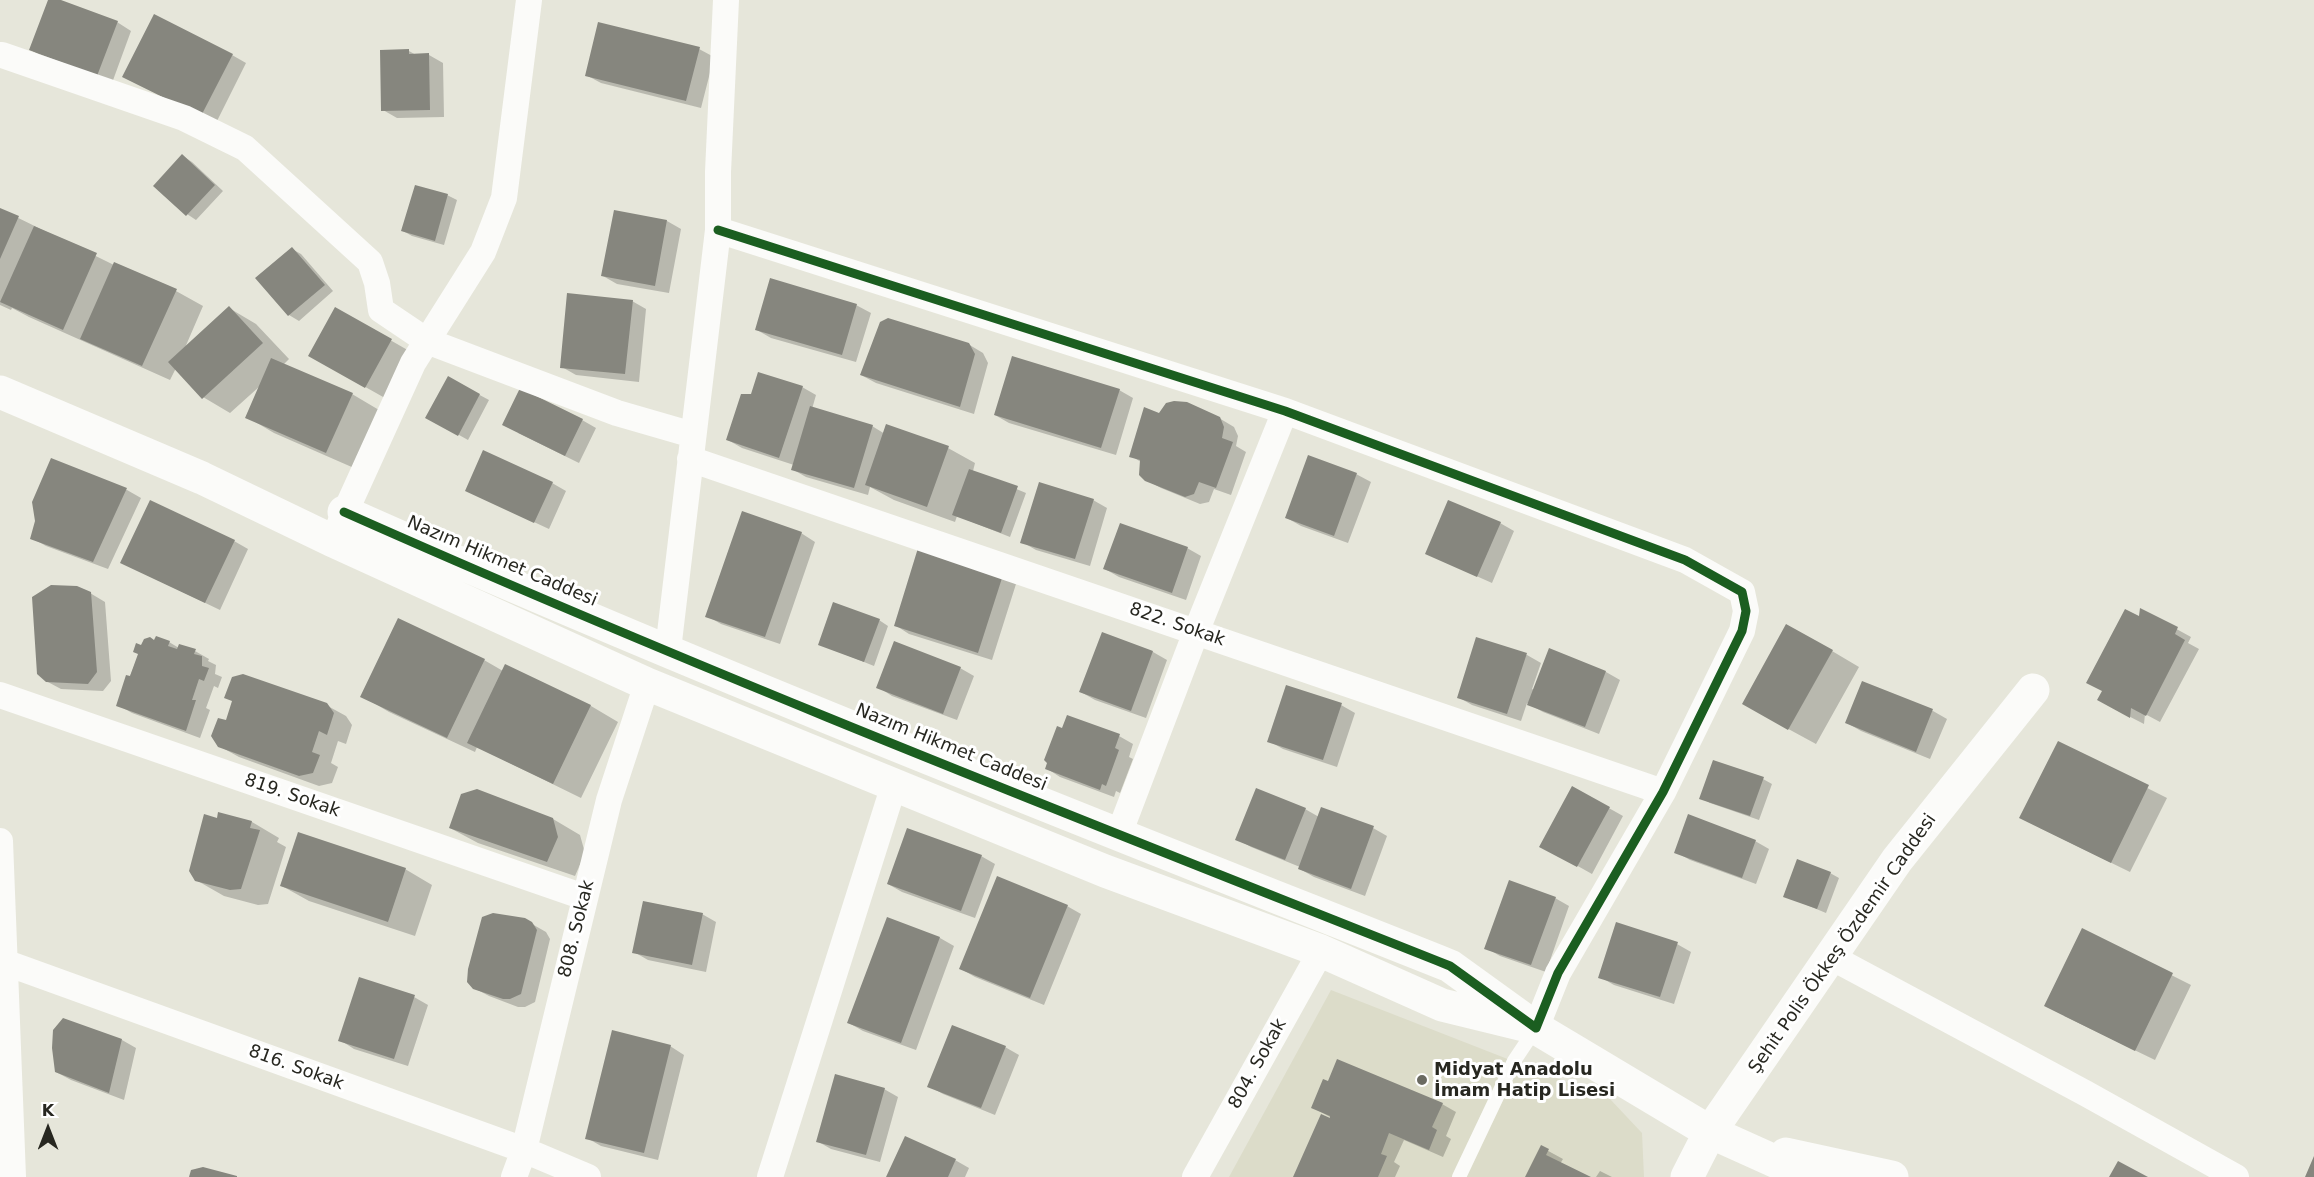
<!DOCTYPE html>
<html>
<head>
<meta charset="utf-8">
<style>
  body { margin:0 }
  #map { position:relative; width:2314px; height:1177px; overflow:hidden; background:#e6e6da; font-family:"DejaVu Sans",sans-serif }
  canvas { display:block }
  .north { position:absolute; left:18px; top:1099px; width:60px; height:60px; -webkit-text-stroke:4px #fff; paint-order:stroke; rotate:0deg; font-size:16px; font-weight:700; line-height:24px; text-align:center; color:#272720 }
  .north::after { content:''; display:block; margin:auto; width:21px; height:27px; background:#272720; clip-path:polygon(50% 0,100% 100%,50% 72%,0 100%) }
</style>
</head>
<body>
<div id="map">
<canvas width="2314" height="1177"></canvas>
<div class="north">K</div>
</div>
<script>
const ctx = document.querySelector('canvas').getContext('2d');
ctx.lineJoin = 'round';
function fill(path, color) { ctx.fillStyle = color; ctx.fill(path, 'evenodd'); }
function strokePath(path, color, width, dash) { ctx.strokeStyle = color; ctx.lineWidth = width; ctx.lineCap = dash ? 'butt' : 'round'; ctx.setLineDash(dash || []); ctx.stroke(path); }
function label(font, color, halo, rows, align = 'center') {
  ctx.font = font + ' "DejaVu Sans",sans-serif'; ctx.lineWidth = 6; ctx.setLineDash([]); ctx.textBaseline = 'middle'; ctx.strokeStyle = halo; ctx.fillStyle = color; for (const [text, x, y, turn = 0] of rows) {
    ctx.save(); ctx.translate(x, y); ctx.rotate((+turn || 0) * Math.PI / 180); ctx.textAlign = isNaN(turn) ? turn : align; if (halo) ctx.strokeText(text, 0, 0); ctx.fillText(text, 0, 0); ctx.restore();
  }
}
const built = new Path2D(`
  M1331,990L1610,1099L1642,1133L1644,1177H1229Z`);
const shadow = new Path2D(`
  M50,0H57L117,22L131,31L112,83L45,58L31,50Z
  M699,49L714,57L701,108L601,83L586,75Z
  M409,51L416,55H429L443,63L444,117L397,118L383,110Z
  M232,55L246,63L216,123L124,76Z
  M183,156L192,162L223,191L196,220L187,214Z
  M447,195L457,200L444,245L412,236L403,231Z
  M0,209L114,265L176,291L203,306L184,350L229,308L256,324L289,359L283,365L352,394L379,410L354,468L274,433L247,417L260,386L230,413L203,397L176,368L170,380L29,317L12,308L11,310L0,305Z
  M615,211L667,221L681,229L669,293L617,284L603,276Z
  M292,249L301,254L333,291L299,321L289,315L257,279Z
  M632,301L646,309L639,382L576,375L562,367Z
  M856,305L871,313L856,362L771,338L757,330Z
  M336,309L418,356L392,402L337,371Z
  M968,344L983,353L988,363L974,414L876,383L861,375Z
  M448,378L489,400L468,440L427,417Z
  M802,387L816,395L812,409L872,426L885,434L948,448L975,463L973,471L1026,493L1010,537L957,516L955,522L894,500L870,487L868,495L806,477L792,469L794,465L742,448L728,440Z
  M1119,390L1133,398L1116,455L1009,423L995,415Z
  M1160,415L1219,418L1234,427L1238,436L1236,446L1246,452L1231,495L1214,489L1209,502L1200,504L1161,488L1146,480L1141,462L1131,456Z
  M582,420L596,428L579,463L518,433Z
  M52,460L127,490L141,498L108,569L46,546L32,538Z
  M1356,474L1371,482L1348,543L1301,526L1287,518Z
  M552,483L566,491L549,529L467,491Z
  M1093,500L1107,508L1090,566L1036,550L1022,542Z
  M1500,523L1514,531L1492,583L1427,554Z
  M801,533L815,542L780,644L721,624L707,616Z
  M234,541L248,549L220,610L122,563Z
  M1187,548L1201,556L1186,600L1119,577L1105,569Z
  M1002,576L1016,584L992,660L909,634L895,625Z
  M90,593L105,602L111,681L103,691L61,689L46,681Z
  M2142,610L2191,637L2188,643L2199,649L2160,722L2145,714L2144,724L2113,708L2104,691L2140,618Z
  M879,620L888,626L874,666L819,644Z
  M1103,634L1153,652L1167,660L1146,718L1095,700L1081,692Z
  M1477,638L1527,655L1541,663L1532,689L1534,690L1550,650L1606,672L1620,680L1599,734L1543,712L1527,703L1521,721L1472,705L1458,697Z
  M155,641L169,642L179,648L195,651L209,659L208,661L216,665L215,674L222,677L218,688L214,686L206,708L210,710L200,738L132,713L118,705L142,647Z
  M1832,651L1859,667L1816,744L1770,719Z
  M484,660L503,671L505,666L591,706L618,722L581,798L477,747L475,752L389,712L362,696Z
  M960,668L974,676L957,720L892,696L878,687Z
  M1863,683L1933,711L1947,719L1930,759L1861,731L1847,723Z
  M326,705L346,716L352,725L346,744L338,741L331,763L338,767L332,783L319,786L239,757L219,746L227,722Z
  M1341,705L1355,713L1337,767L1283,749L1269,741Z
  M1119,736L1133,744L1129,757L1133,759L1120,793L1116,791L1114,797L1060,777L1046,768L1049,763Z
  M2058,743L2167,798L2130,872L2040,828Z
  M1763,779L1772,784L1759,820L1710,803L1701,798Z
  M1573,788L1623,816L1592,874L1542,846Z
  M1305,809L1319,817L1373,828L1387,836L1365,896L1314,877L1300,869V867L1251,847L1237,839Z
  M219,814L252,822L279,838L277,842L286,847L268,904L258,905L224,896L196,880Z
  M553,819L580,835L585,853L575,876L478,843L450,828Z
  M1755,841L1769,849L1756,884L1690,860L1676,852Z
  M981,856L995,864L975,918L902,892L888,884Z
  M405,869L432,885L415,936L309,901L282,886Z
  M1830,873L1839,878L1826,913L1785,896Z
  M1555,898L1569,906L1546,972L1500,956L1486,948Z
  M1067,906L1081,914L1044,1005L975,977L961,969Z
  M702,914L716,922L706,972L648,960L634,952Z
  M887,919L940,938L954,946L916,1050L863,1031L849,1023Z
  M525,920L546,932L550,939L535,1002L525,1007H518L489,996L474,988Z
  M2082,930L2191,985L2155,1060L2064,1016Z
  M1677,944L1691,952L1674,1004L1614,985L1600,977Z
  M414,997L428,1005L408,1066L354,1049L340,1040Z
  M122,1040L136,1048L124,1100L71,1080L56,1072Z
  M670,1046L684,1055L658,1160L601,1146L587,1138Z
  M1005,1047L1019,1055L995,1115L943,1094L929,1086Z
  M884,1089L898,1097L880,1162L831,1149L817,1141Z
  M1442,1104L1456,1112L1446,1136L1451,1139L1443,1157L1404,1140L1394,1162L1400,1166L1395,1177H1295L1330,1117L1312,1107Z
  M1541,1147L1563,1159L1560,1164L1588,1177H1527Z
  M955,1160L969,1168L965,1177H888Z
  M1600,1171L1612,1177H1596Z`);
const building = new Path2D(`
  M48,0H61L118,21L97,76L29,50Z
  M154,14L233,54L201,116L122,77Z
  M598,22L700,47L686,101L585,76Z
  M409,49V54L429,53L430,110L381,111L380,50Z
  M182,154L215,185L186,216L153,186Z
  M415,185L448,194L435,241L401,231Z
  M0,208L19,216L0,259Z
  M614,210L667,220L655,286L601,276Z
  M34,226L97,253L63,330L0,302Z
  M292,247L325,285L288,316L255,278Z
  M114,262L177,289L142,366L80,339Z
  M770,278L857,304L842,355L755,330Z
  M567,293L633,300L625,374L560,368Z
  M229,306L263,343L202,399L168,362Z
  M335,307L392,339L365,388L308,356Z
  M888,318L969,343L975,354L960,407L860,375L880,322Z
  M1012,356L1120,389L1101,448L994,415Z
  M271,358L353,393L326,453L245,418Z
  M758,372L803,386L779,458L726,440L741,394H751Z
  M448,376L480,394L458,436L425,418Z
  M520,388L583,419L565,456L502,425Z
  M1174,401L1187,402L1220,417L1224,427L1222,438L1233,442L1216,488L1199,482L1194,494L1185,497L1145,481L1139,475L1140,460L1129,457L1144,407L1159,413L1166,403Z
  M810,406L873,425L854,488L791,470Z
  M886,424L949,446L927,507L865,485Z
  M483,450L553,482L534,523L465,491Z
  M1308,455L1357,473L1334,536L1285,518Z
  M51,458L127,488L93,562L30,539L35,521L32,502Z
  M969,469L1018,486L1001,533L952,515Z
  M1039,482L1094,499L1075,559L1020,543Z
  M150,500L235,540L205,603L120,563Z
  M1448,500L1501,522L1477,577L1425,554Z
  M742,511L802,532L765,637L705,617Z
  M1120,523L1188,547L1172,593L1103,569Z
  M918,548L1003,575L978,653L894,626Z
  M51,585L77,586L91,592L97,672L88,684L46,682L37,674L32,597Z
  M833,602L880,619L864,662L818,645Z
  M2140,608L2178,627L2175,634L2185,640L2146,716L2131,708L2130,718L2097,700L2102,691L2086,683L2125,609L2139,616Z
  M398,618L485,659L447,738L360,697Z
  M1786,624L1833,650L1788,730L1742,704Z
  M1102,632L1153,651L1131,711L1079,692Z
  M156,636L170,641L168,646L177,649L179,644L196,649L194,654L202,656V666L209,668L204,681L199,679L192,700H196L186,731L116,706L126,675L130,676L138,654L133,652L136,643L141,645L144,639L150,637L154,640Z
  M1476,637L1527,653L1507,714L1457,698Z
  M894,641L961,667L943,714L876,688Z
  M1549,648L1606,671L1585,727L1527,705Z
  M505,664L591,705L553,784L467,743Z
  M243,674L327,703L334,713L327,735L319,731L312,752L320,755L313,773L299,776L218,747L211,736L218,718L226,720L232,701L224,698L232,677Z
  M1862,681L1933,709L1916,752L1845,723Z
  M1286,685L1342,703L1323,760L1267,742Z
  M1067,715L1120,734L1115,748L1119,750L1106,786L1102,784L1100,790L1045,769L1047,763L1044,760L1057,726L1062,728Z
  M2058,741L2149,785L2111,863L2019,818Z
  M1713,760L1764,777L1750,816L1699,799Z
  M1572,786L1610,807L1577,867L1539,847Z
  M1256,788L1306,808L1285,860L1235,840Z
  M477,789L553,818L558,837L547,862L449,828L461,794Z
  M1321,807L1374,826L1351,889L1298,869Z
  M218,812L252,821L250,828L260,830L241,889L230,890L195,881L189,871L204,814L217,818Z
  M1688,814L1756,840L1742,878L1674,853Z
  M907,828L982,855L961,911L887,884Z
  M298,832L406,868L388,922L280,886Z
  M1797,859L1831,872L1817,909L1783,897Z
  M997,876L1068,905L1030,998L959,969Z
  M1509,880L1556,897L1531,965L1484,949Z
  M643,901L703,913L692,965L632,953Z
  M493,913L525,918L532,922L537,930L521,994L510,999H503L473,989L467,982L468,969L482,917Z
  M887,917L940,937L901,1043L847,1023Z
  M1616,922L1678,942L1660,997L1598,978Z
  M2082,928L2173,973L2135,1051L2044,1006Z
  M359,977L415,995L394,1059L338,1041Z
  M63,1018L122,1039L109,1093L55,1072L52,1048L53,1030Z
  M952,1025L1006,1046L981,1108L927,1087Z
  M612,1030L671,1045L644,1153L585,1139Z
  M1337,1059L1443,1103L1432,1127L1437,1130L1429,1150L1389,1133L1381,1154L1387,1156L1378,1177H1293L1321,1114L1330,1118V1116L1311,1108L1323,1079L1328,1081Z
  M835,1074L885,1088L866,1155L816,1142Z
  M905,1136L956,1159L948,1177H886Z
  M1541,1145L1549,1149L1546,1155L1591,1177H1525Z
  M2314,1156V1177H2305Z
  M2118,1161L2148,1177H2109Z
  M203,1167L237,1176V1177H189L191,1170Z`);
const lane = new Path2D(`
  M1459,1177L1514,1061L1536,1028`);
const street = new Path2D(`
  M2,55L184,118L245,148L370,262L377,283L381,310L427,341L617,413L693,435
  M718,230L1285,411L1685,560L1742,592L1746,611L1742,631L1663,792L1558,973L1536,1028
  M690,459L1663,792
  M338,528L413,363L483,252L504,198L529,0
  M668,650L718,230V172L726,0
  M0,695L584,897
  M1119,834L1196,632L1285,411
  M0,841L13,1177
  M1831,957L2085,1093L2236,1177
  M4,962L524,1150L588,1177
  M514,1177L524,1150L609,800L647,684
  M770,1177L894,785
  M1195,1177L1321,951`);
const secondary = new Path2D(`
  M0,392L202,478L333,541L647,684L1105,871L1321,951L1442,1005L1536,1028L1710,1132L1810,1177
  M344,512C708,674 1080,819 1450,966L1522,1018
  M1786,1154L1892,1177
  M1687,1177L1710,1132L1897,860L2033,690`);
const cycleway = new Path2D(`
  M344,512C708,674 1080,819 1450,966L1536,1028L1558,973L1663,792L1742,631L1746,611L1742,592L1685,560L1285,411L718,230`);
const markers = [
  [1422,1080,6,"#6a6a61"]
];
const streetNames = [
  ["Nazım Hikmet Caddesi",502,562,23],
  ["822. Sokak",1177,625,19],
  ["Nazım Hikmet Caddesi",951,748,22],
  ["819. Sokak",292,796,19],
  ["808. Sokak",577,929,-76],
  ["Şehit Polis Ökkeş Özdemir Caddesi",1843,944,-55],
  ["804. Sokak",1258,1064,-61],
  ["816. Sokak",296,1068,20]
];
const poiNames = [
  ["Midyat Anadolu",1434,1070],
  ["İmam Hatip Lisesi",1434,1091]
];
fill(built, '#dcdcc9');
fill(shadow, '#0003');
fill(building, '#86867e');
strokePath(lane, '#fbfbf9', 14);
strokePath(street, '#fbfbf9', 26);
strokePath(secondary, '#fbfbf9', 33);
strokePath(cycleway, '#1b5e20', 9);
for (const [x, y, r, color] of markers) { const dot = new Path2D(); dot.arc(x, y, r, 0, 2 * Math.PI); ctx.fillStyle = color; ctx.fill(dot); strokePath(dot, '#fff', 2); }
label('18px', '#272720', '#fff', streetNames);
label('bold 18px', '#272720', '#fff', poiNames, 'left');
</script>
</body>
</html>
